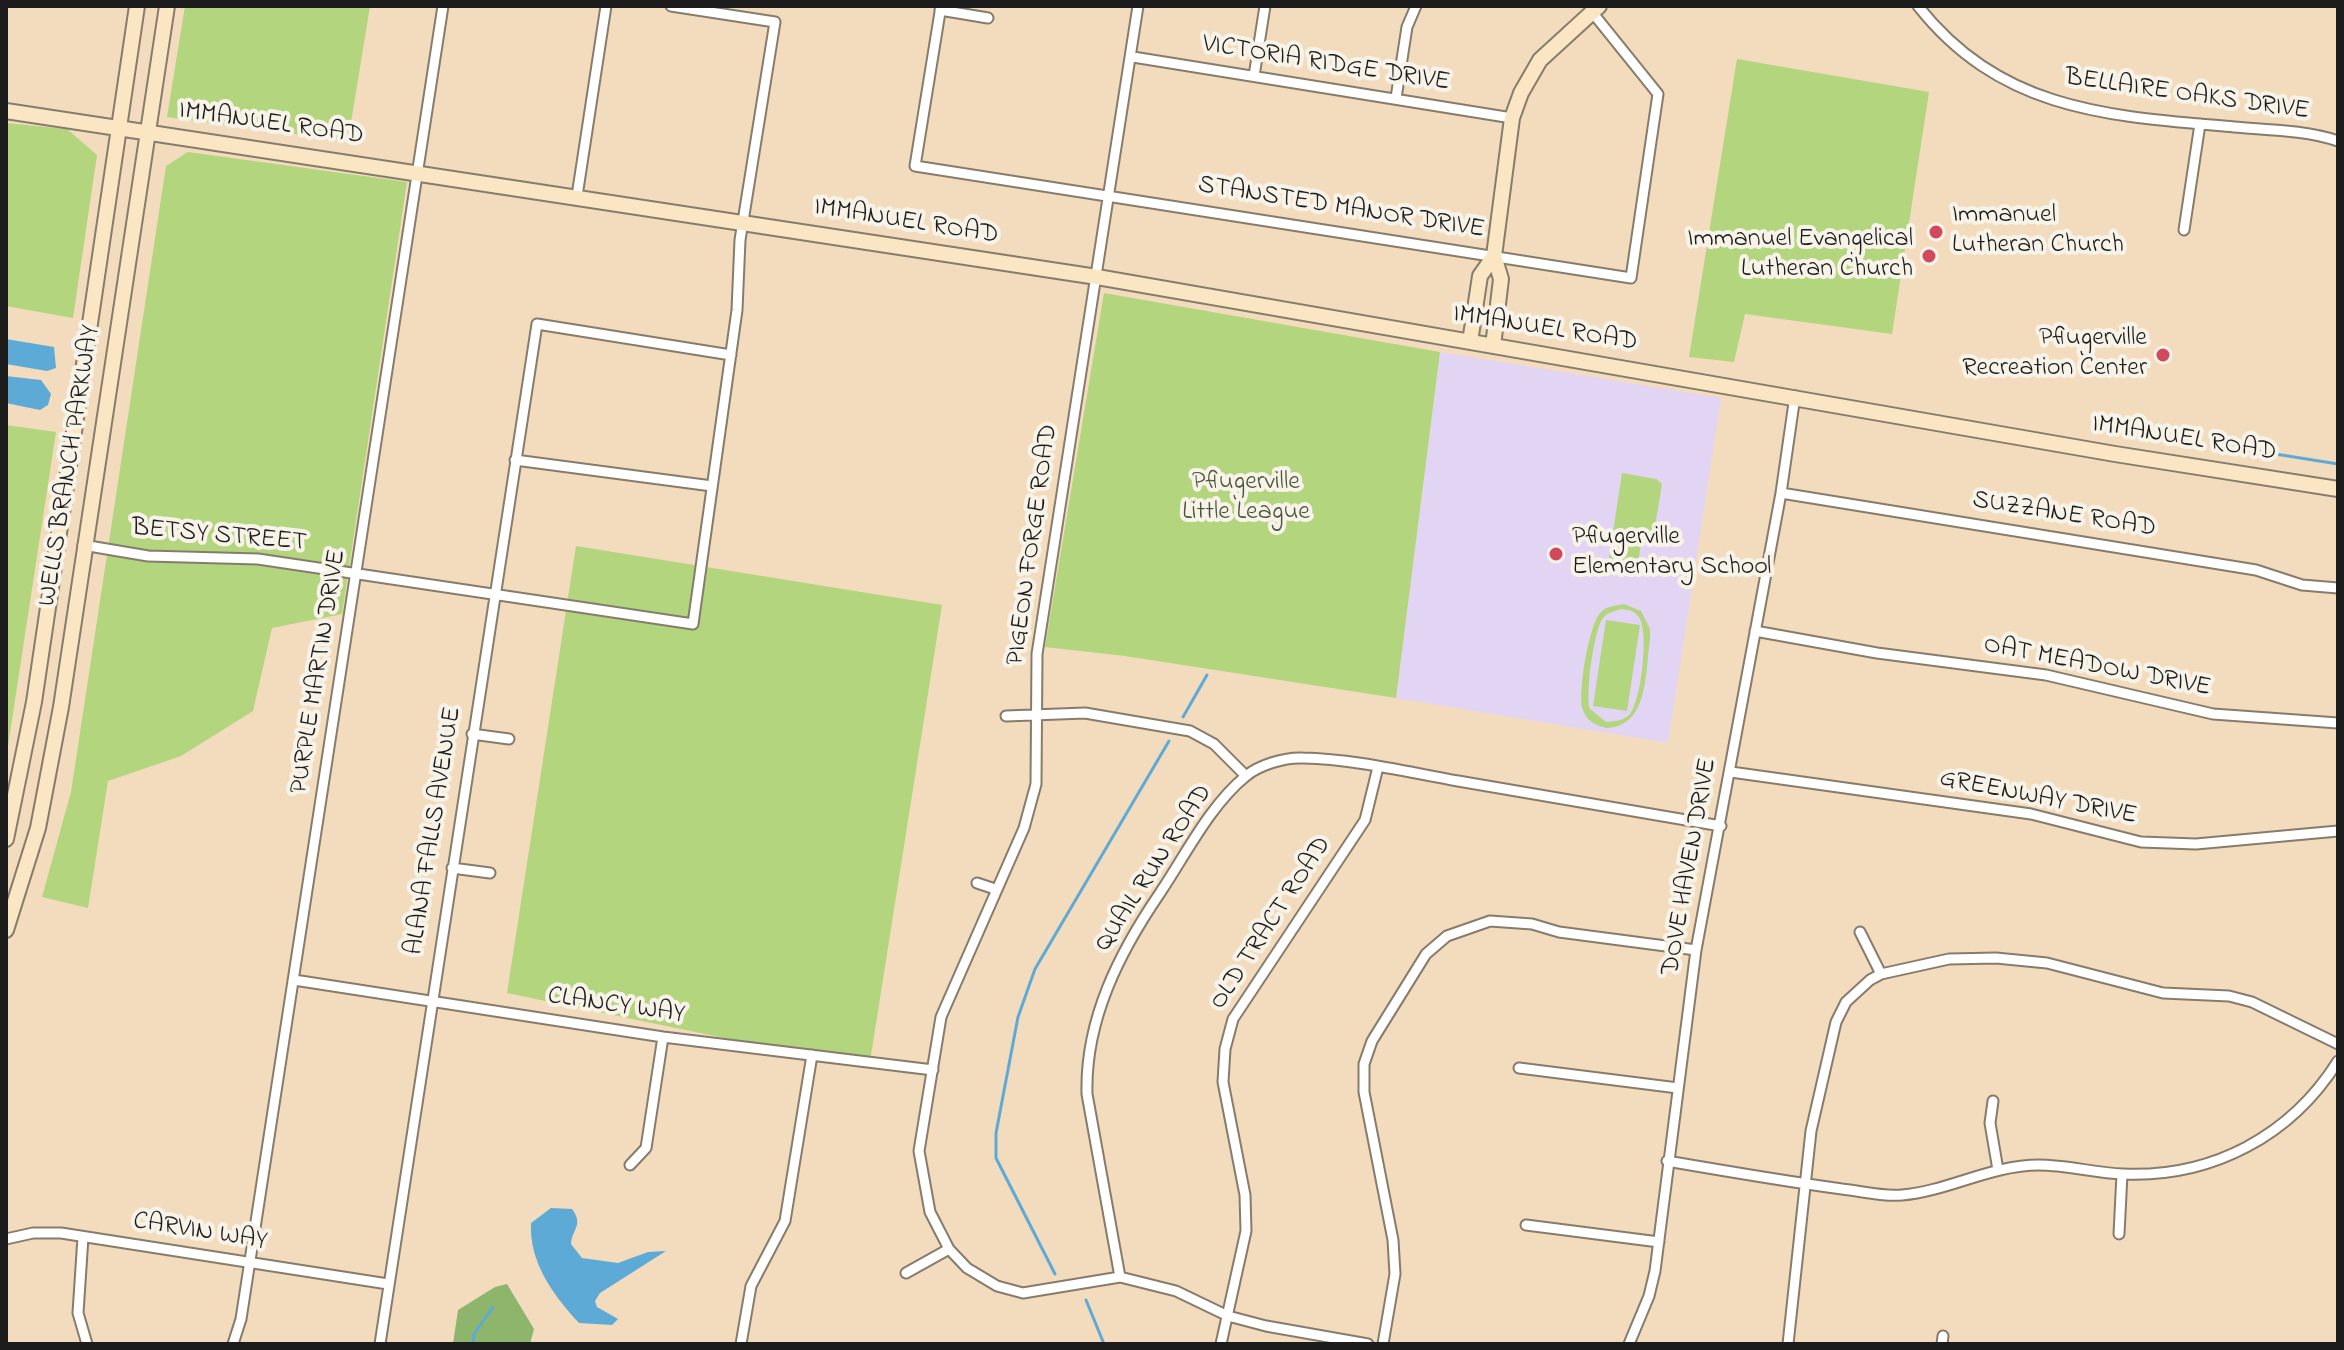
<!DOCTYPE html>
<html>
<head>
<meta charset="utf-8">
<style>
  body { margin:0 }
  #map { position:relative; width:2344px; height:1350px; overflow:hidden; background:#f2dcbd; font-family:"Indie Flower",sans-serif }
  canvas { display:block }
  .frame { position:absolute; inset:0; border:8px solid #1c1c1c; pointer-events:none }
</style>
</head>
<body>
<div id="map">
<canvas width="2344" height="1350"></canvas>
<div class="frame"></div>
</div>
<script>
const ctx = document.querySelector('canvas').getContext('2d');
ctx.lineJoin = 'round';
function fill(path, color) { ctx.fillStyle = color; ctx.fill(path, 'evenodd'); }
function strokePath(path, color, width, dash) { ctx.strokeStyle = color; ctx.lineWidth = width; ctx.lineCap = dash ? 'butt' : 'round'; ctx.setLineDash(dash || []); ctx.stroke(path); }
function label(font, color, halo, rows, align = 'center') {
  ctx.font = font + ' "Indie Flower",sans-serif'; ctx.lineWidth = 8; ctx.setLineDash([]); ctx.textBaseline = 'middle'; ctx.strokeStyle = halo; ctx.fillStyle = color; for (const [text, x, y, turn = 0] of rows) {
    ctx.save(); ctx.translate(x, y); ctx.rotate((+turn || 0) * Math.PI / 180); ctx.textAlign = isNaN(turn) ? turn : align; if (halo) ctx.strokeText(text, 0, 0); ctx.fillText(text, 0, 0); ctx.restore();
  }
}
const built = new Path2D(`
  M1440,352L1721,398L1668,743L1396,698Z`);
const green = new Path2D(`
  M185,6H370L348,141L167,117Z
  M1737,59L1929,92L1892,334L1745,314L1734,362L1689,357Z
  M6,123L67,129L97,155L73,318L6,306Z
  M188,152L407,182L342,614L272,628L253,711L181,756L108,781L88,908L42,897L71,792L166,166Z
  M1104,293L1440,352L1396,698L1125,656L1045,647Z
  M6,425L56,432L6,759Z
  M1622,473L1656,479L1662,484L1654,532L1643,531L1638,563L1609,558Z
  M576,546L942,605L869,1068L507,993Z
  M1624,604L1641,611L1650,629V639C1645,672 1649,726 1607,728C1596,726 1587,721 1583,710C1577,695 1589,623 1601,612C1607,606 1615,606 1624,604ZM1621,609C1628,610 1634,610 1638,616C1650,629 1641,701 1630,714C1624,721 1615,721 1606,722L1590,709C1585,696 1594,626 1604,617C1608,612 1616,611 1621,609Z
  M1606,620L1640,625L1627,711L1593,706Z`);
const forest = new Path2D(`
  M507,1284L534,1329L530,1344H453L458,1310L495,1287Z`);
const water = new Path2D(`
  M6,339L54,347L56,368L47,371L6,364Z
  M6,376L41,380L51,394L48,405L40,410L6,403Z
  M551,1208L572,1209C584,1225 572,1229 571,1244L582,1258L618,1263L648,1252L666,1251L600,1293L595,1301L597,1307L618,1319L612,1325L579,1323C553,1295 529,1262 531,1223Z`);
const stream = new Path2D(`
  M2244,449L2338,464
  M1183,717L1207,675
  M1055,1274L996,1158V1133L1018,1017L1035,969L1169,741
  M1086,1300L1104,1344
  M473,1344L474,1334L493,1307`);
const street = new Path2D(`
  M941,6L915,166L1631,278L1658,94L1592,12
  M1138,6L1037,654L1036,784L1024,828L941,1017L919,1151L930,1212L949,1249L967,1268L997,1286L1023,1293L1120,1277L1176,1291L1228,1316L1266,1326L1368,1344
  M1918,6C2002,112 2110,116 2234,127C2269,130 2305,130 2338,141
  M940,10L988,18
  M1133,57L1512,118
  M1254,76L1265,6
  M1396,98L1407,27L1416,6
  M577,196L606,6
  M2184,230L2200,124
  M515,460L712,486
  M1781,493L2256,570L2302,585L2338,588
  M83,545L148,556L258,559L693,624L737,310L740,240L775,22L671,6
  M1755,631L1877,653L2046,675L2213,714L2338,723
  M1006,716L1085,713L1190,731L1214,744L1246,776
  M472,734L509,739
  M1731,772L2031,814L2141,842L2196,844L2338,831
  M452,868L490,873
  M977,883L995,889
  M1860,932L1881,974
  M294,980L663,1037L933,1070
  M1519,1068L1678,1088
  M1993,1101L1990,1123L1998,1170
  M1667,1161C1725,1171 1783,1181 1842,1189C1861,1191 1883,1197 1902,1195C1948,1191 1991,1165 2039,1165C2067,1165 2095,1173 2123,1174C2212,1178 2291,1136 2338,1061
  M630,1165L646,1148L663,1037
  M1526,1225L1659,1242
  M2119,1234L2122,1174
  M83,1237L78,1313L87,1344
  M6,1239L33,1233H61L388,1284
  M906,1273L949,1249
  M1120,1277L1087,1094C1085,1020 1119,953 1160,893C1185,856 1210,805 1246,776C1259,765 1285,757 1303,758C1354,759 1407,772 1458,781C1546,796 1633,811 1721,826
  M233,1344L241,1319L443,6
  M380,1344L537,324L731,355
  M741,1344L751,1286L785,1221L812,1055
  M1221,1344L1246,1231L1245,1195L1223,1082L1225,1049L1233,1019L1365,820L1378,767
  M1383,1344L1395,1274L1393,1240L1364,1092V1064L1372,1041L1426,954L1447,936L1490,921L1532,924L1559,932L1696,950
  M1629,1344L1649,1296L1655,1271L1696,950L1781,493L1795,396
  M1788,1344L1811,1131L1836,1022L1846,1002L1870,980L1881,974L1949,959L1996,958L2047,963L2163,993L2229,996L2252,1002L2338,1044
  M1942,1344L1943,1336`);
const secondary = new Path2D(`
  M6,111L1097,277L2115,454L2338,489
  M1470,342L1480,276L1494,256
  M1493,346L1501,279L1494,256L1512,118L1521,93L1540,60L1599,6
  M6,839L34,702L137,6
  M6,930L38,828L61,707L167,6`);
const markers = [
  [1936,232,8,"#d1495b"],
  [1929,256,8,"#d1495b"],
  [2163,355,8,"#d1495b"],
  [1556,554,8,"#d1495b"]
];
const streetNames = [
  ["VICTORIA RIDGE DRIVE",1326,65,9],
  ["BELLAIRE OAKS DRIVE",2187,96,8],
  ["IMMANUEL ROAD",271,125,8],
  ["STANSTED MANOR DRIVE",1341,209,9],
  ["IMMANUEL ROAD",906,223,9],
  ["IMMANUEL ROAD",1545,330,9],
  ["IMMANUEL ROAD",2184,440,9],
  ["WELLS BRANCH PARKWAY",71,466,-81],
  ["SUZZANE ROAD",2064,516,9],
  ["BETSY STREET",219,537,5],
  ["PIGEON FORGE ROAD",1034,545,-82],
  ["OAT MEADOW DRIVE",2097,668,11],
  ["PURPLE MARTIN DRIVE",320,672,-81],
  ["GREENWAY DRIVE",2038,799,11],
  ["ALANA FALLS AVENUE",435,831,-81],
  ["DOVE HAVEN DRIVE",1691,867,-80],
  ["QUAIL RUN ROAD",1155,869,-57],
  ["OLD TRACT ROAD",1272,924,-57],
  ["CLANCY WAY",616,1007,8],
  ["CARVIN WAY",200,1233,9]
];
const poiNames = [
  ["Immanuel",1952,217],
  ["Lutheran Church",1952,247],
  ["Immanuel Evangelical",1913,241,"right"],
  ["Lutheran Church",1913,271,"right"],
  ["Pflugerville",2147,340,"right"],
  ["Recreation Center",2147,370,"right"],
  ["Pflugerville",1572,539],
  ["Elementary School",1572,569]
];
const parkNames = [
  ["Pflugerville",1246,484],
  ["Little League",1246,514]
];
fill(built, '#e2d4f3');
fill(green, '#b2d57d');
fill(forest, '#8db66c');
fill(water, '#5eaad7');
strokePath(stream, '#5eaad7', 3);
strokePath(street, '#877c6c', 13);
strokePath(secondary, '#877c6c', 18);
strokePath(street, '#fff', 9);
strokePath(secondary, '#fbe6c4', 14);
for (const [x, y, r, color] of markers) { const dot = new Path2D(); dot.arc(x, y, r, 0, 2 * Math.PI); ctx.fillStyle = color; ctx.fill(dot); strokePath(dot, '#f7f3e8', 3); }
label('26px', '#1c1c1c', '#f7f3e8', streetNames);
label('26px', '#1c1c1c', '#f7f3e8', poiNames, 'left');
label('26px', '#495439', '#f7f3e8', parkNames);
</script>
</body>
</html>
